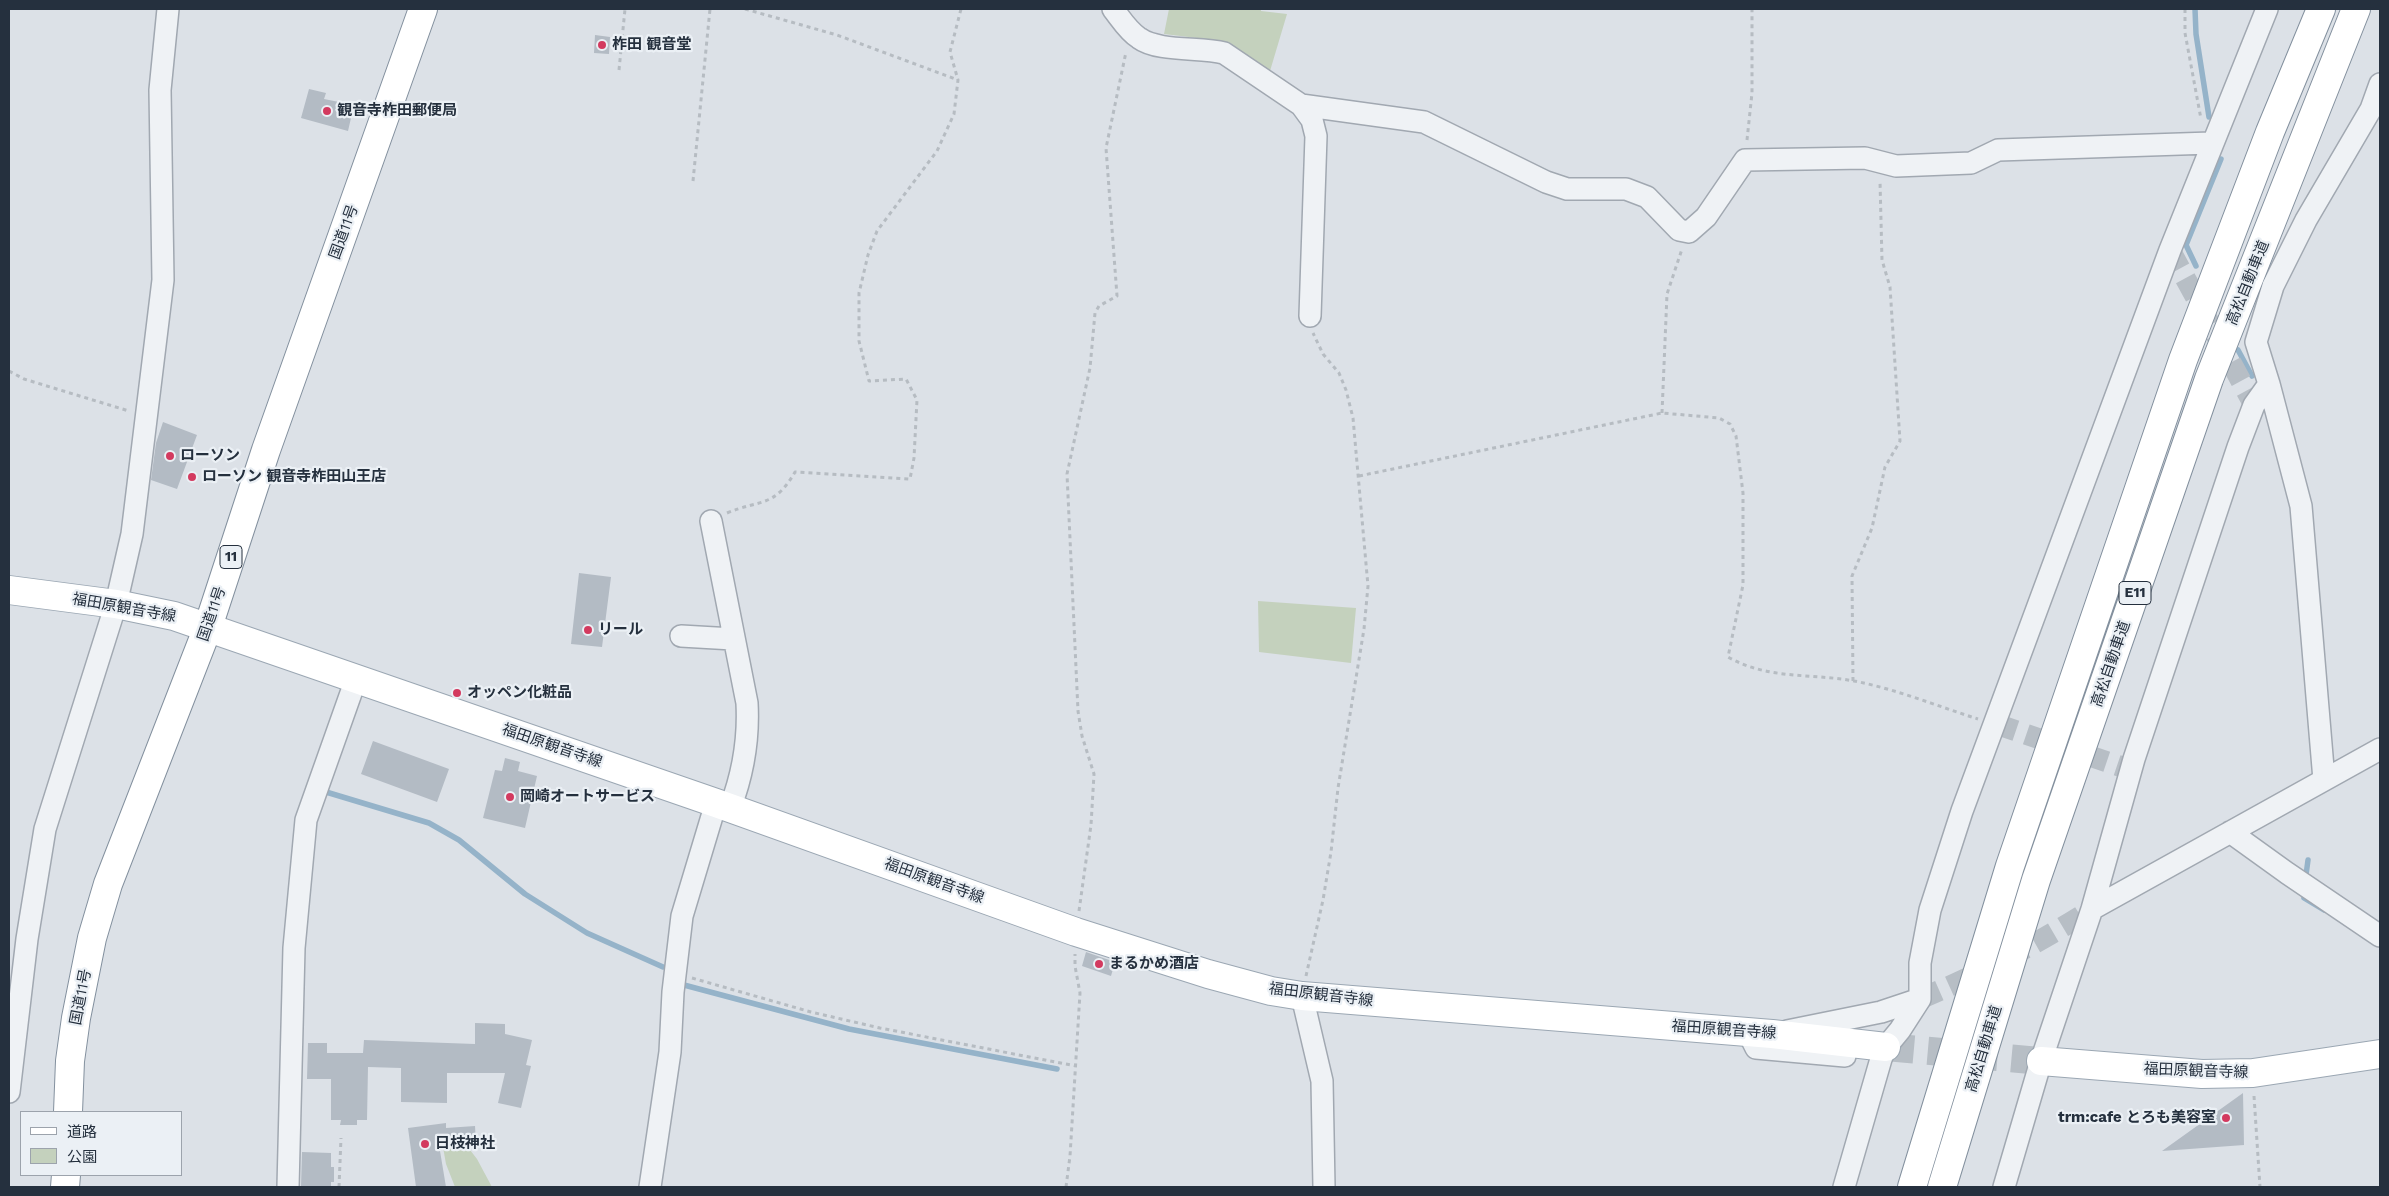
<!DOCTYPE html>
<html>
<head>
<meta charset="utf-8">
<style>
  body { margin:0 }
  #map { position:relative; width:2389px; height:1196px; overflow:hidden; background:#dce1e7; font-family:"Work Sans","Noto Sans JP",sans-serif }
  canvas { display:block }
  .frame { position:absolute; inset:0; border:10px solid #25303e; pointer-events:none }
  .legend { position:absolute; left:20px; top:1111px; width:162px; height:65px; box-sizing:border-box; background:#ebf0f5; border:1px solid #9ca3ac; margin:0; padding:6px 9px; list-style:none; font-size:15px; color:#25303e }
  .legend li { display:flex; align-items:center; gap:10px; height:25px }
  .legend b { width:25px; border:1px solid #9ca3ac }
</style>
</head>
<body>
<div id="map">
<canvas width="2389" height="1196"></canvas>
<div class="frame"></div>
<ul class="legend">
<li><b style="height:6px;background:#fff"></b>道路</li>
<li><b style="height:14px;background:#c4d1bd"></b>公園</li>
</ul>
</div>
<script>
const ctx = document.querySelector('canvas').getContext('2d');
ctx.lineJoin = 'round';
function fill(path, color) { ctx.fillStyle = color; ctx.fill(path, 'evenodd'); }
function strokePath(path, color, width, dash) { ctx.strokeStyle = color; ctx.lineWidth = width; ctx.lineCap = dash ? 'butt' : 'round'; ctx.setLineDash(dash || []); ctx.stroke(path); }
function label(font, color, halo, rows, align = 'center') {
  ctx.font = font + ' "Work Sans","Noto Sans JP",sans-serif'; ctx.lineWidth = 4.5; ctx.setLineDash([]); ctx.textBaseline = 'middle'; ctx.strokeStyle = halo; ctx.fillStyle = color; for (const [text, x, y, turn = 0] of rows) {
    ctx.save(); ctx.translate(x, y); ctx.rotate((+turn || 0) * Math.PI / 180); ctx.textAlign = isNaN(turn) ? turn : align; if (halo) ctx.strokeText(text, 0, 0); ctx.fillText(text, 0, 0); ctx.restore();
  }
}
const green = new Path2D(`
  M1169,9H1261V11L1287,14L1270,71L1222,41L1164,34Z
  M1258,601L1356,608L1351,663L1259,652Z
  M453,1128L477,1159L492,1187H455L446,1164L441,1136Z`);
const stream = new Path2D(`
  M2195,9L2196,34L2209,117
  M2196,266L2186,245L2221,159
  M2238,350L2252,376
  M326,792L429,823L459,840L525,894L587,933L663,967
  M2306,875L2308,860
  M2304,898L2324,910
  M684,985L849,1029L1057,1069`);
const building = new Path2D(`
  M595,35L610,37L609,54L594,53Z
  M309,89L326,93L324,99L354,105L348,131L301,118Z
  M163,422L197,435L177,489L151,480L156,443Z
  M579,573L611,577L602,647L571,644Z
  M373,741L449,769L437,802L361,774Z
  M505,758L520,762L518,771L537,776L525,828L483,818L495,770L502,771Z
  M1086,952L1115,962L1111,976L1082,966Z
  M475,1023L505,1024V1034L532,1040L526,1065L531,1066L521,1108L498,1103L505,1073H447V1103L401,1102V1068L368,1067L367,1120H357V1125H340L341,1120H331V1079H307L308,1043H327V1053H363L364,1040L475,1044Z
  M2243,1093L2244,1145L2162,1151Z
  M446,1123V1128L475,1126L476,1143L439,1145L446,1187H416L408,1128Z
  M302,1152L331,1153V1167H334V1182H331V1187H301Z`);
const minorTunnel = new Path2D(`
  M2170,250L2254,405
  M1996,724L2131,770
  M1920,999C1980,974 2037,944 2092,909`);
const majorTunnel = new Path2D(`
  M1886,1047L2041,1061`);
const path = new Path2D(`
  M745,9L837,35L958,80
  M2185,9V33L2201,119
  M619,70L625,9
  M1747,140L1752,93V9
  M693,181L710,9
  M9,371L24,379L129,411
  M1662,413L1667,294L1682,249
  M1359,476L1662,413L1719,418L1730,424L1736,436L1743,493V585L1728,657C1768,680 1811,673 1854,681C1896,689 1937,706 1978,719
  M727,513C761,499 774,508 795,472L910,479L914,458L917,400L906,379L869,381L859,341V293L868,255L877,231L937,151L954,114L958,80L950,52L961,9
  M1853,681L1852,576L1872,528L1885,467L1900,441L1890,287L1882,260L1880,181
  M1079,911L1091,825L1094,774L1082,736L1078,711L1067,474L1090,368L1095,313L1099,306L1117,296L1106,148L1126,52
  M1306,976L1323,900L1331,852L1338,788L1364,629L1368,586L1353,418L1346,390L1339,373L1323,354L1313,333
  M692,978L811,1012L880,1028L1076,1066
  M2254,1096L2260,1187
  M339,1187L341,1138
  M1066,1187L1070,1156L1080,993L1075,966V954`);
const minor = new Path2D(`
  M1113,9C1121,19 1128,31 1139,38C1158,52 1200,47 1224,53L1301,105L1424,122L1546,182L1567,189H1626L1647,197L1679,230L1689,232L1706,217L1745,160L1865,158L1896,166L1971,163L1998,150L2211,143
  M1301,105L1312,120L1316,136L1310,316
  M711,521L747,703C749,740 743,774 730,808
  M681,636L733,639
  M2324,780L2301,506L2269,384L2256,342L2273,286L2306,220L2371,109L2380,84
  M2230,832L2287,873L2380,936
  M2092,909L2380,749
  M1302,996L1322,1081L1324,1187
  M1787,1031L1881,1012L1920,999
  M1748,1032L1756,1048L1845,1056
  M9,1092L27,939L45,829L116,604L132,534L163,280L160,90L168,9
  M288,1187L294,948L306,820L356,679
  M650,1187L670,1052L673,992L682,916L716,803
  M1844,1187L1881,1059L1886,1047L1900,1030L1920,999V963L1930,910L1962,811L2170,250L2267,9
  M2004,1187L2041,1061L2092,909L2134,759L2238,447L2254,405L2269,384`);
const major = new Path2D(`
  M9,590L116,604L174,616L716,803L1076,932L1208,974L1271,991L1302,996L1772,1034L1886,1047
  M2041,1061L2202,1074L2253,1073L2380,1054`);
const highway = new Path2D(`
  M68,1112L70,1061L76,1018L92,938L108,884L208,627L266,450L423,9
  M65,1187L66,1175
  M1912,1187L2010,866L2183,360L2270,132L2321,9
  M1942,1187L2036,880L2209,379L2356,9`);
const markers = [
  [602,45,5,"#d33a5f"],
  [327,111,5,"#d33a5f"],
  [170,456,5,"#d33a5f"],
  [192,477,5,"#d33a5f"],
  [588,630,5,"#d33a5f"],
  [457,693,5,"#d33a5f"],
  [510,797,5,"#d33a5f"],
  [1099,964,5,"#d33a5f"],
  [2226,1118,5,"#d33a5f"],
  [425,1144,5,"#d33a5f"]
];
const shields = [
  [231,557,22],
  [2135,593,32]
];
const shieldNames = [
  ["11",231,557],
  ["E11",2135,593]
];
const poiNames = [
  ["柞田 観音堂",612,45],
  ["観音寺柞田郵便局",337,111],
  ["ローソン",180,456],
  ["ローソン 観音寺柞田山王店",202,477],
  ["リール",598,630],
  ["オッペン化粧品",467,693],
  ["岡崎オートサービス",520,797],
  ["まるかめ酒店",1109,964],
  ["trm:cafe とろも美容室",2216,1118,"right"],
  ["日枝神社",435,1144]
];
const streetNames = [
  ["国道11号",344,232,-70],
  ["高松自動車道",2248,283,-68],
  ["福田原観音寺線",124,608,10],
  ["国道11号",212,614,-71],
  ["高松自動車道",2111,664,-71],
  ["福田原観音寺線",552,746,19],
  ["福田原観音寺線",934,881,20],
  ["福田原観音寺線",1321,995,7],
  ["国道11号",81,997,-79],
  ["福田原観音寺線",1724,1030,4],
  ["高松自動車道",1984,1049,-73],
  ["福田原観音寺線",2196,1071,2]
];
fill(green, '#c4d1bd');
strokePath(stream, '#95b3c9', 5.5);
fill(building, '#b3bbc4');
strokePath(minorTunnel, '#b7bec5', 21, [21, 11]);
strokePath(majorTunnel, '#b7bec5', 28, [28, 14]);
strokePath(minor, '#a1a8b1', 24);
strokePath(major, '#9ba7b3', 30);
strokePath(highway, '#83909e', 30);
strokePath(path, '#b6bcc2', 3, [4, 4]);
strokePath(minor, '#eff2f5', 21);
strokePath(major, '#fff', 28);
strokePath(highway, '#fff', 28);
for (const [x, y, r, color] of markers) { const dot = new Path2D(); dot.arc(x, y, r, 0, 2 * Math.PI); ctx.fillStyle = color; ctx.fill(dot); strokePath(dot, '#ebf0f5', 2); }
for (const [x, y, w] of shields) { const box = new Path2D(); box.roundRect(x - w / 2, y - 11.5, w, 23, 4); ctx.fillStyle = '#ebf0f5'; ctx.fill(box); strokePath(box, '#25303e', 1); }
label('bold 14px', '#25303e', null, shieldNames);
label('bold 15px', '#25303e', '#ebf0f5', poiNames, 'left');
label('15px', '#25303e', '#ebf0f5', streetNames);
</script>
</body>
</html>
